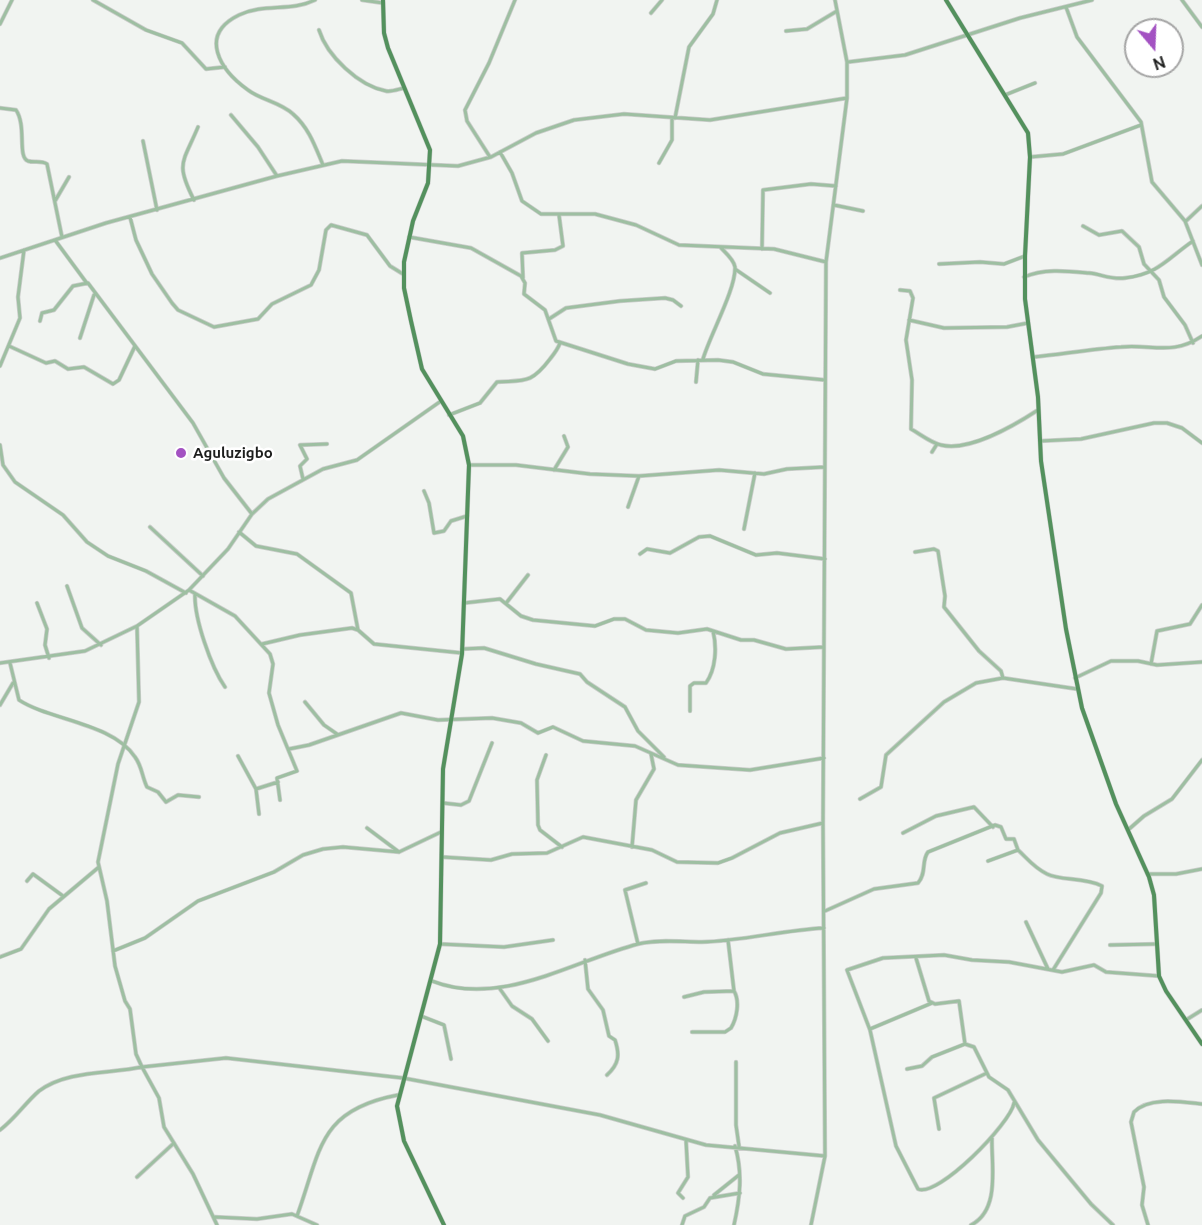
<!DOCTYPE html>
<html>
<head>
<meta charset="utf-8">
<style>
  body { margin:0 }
  #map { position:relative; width:1202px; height:1225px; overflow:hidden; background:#f1f4f1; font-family:Ubuntu,sans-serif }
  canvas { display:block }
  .north { position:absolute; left:1124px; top:18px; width:60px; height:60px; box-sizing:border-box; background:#fff; border:2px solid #a5a5a5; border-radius:50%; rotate:161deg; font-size:16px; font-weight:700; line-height:24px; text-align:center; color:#1d1e1d }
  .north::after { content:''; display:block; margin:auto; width:21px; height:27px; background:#a352c2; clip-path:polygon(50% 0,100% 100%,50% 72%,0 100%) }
</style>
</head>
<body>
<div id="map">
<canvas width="1202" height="1225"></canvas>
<div class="north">N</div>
</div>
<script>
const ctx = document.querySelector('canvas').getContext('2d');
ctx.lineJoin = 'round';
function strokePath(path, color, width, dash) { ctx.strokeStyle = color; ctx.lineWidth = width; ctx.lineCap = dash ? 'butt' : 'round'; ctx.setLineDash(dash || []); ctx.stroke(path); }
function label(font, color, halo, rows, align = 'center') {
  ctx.font = font + ' Ubuntu,sans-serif'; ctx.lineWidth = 5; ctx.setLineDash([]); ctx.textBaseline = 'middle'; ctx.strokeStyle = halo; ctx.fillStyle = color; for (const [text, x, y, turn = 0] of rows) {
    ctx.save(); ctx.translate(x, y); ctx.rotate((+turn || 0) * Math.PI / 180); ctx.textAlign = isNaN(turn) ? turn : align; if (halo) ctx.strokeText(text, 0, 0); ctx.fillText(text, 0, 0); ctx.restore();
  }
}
const minor = new Path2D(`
  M93,0L146,30L182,43L206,69L225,67
  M315,0C291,12 264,3 239,15C198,35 220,70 248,90C261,100 280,102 293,114C309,128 315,146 323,165
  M362,0L383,3
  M1182,0L1202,27
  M1066,7L1077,37L1141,122L1152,182L1185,221L1202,265
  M651,13L662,0
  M0,24L12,0
  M319,30C327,56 359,86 386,91C392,92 399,89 404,88
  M786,31L807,29L837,11
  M848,62L905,55L1020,18L1092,0
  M1005,95L1035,83
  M0,108L16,110C27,126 17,157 28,161C34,163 41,160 47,164L62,237
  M231,115L258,147L277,176
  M675,118L689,47L713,14L717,0
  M143,141L157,210
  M500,152L512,173L522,201L541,214H595L636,225L679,245L774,249L826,262
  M490,157L467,121L465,110L489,63L515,0
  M1030,157L1063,154L1141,125
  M659,163L672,140V118
  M194,200C175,163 183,163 198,127
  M55,201L69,177
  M834,205L863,211
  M130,217L136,240L152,274L172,303L178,310L214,327L258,319L272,304L311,285L319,270L326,230L331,225L367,235L390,266L403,274
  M1186,221L1202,206
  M1083,226L1099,235L1122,231L1139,247L1144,264L1159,280L1164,297L1185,325L1193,343
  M409,237L471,248L521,276L525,283L524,294L545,310L556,341L628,364L655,369L676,361L718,360L733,362L763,374L825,380
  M55,240L86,282
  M762,249L763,190L811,184L836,186
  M0,258L106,223L277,176L342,161L458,166L491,157L536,133L574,120L624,114L710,120L847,98
  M939,264L980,262L1004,264L1025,256
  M735,269L770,293
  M1024,277C1044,268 1068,271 1089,273C1101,274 1111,280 1125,278C1159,274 1168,258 1193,241
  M523,278L522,253L555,250L563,246L559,215
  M900,290L910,291L913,298L906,340L912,380L911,429C920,434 931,443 941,445C969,452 1015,425 1038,410
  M549,319L566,308L620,301L665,298L673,300L681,306
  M909,320L944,328L1007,327L1028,323
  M40,321L42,313L54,310L73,286L88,283L193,423L224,478L252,514
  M80,338L94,295
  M9,346L46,363L55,361L68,369L84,367L113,384L119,380L135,346
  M1034,357C1063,354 1092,349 1121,347C1152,344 1173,356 1202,336
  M703,359C710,335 736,289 735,267C734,260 726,253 721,248
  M0,366L20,318L18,297L24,250
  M696,382L698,360
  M441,401L357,460L323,469L268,499L252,514L228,549L189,590L137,626L139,702L118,764L98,862L107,901L115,966L125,1001L130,1009L136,1054L142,1067L226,1058L403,1078L600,1115L706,1145L825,1156
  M449,415L480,403L497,382C525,380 531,384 550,359C554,354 558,349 560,343
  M1040,441L1081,439L1154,423H1167L1182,428L1202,443
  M0,445L3,465L15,482L63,515L87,542L108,556L146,571L186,593
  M932,452L937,444
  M469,465H516L590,474L639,476L719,470L764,474L787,469L825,467
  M554,470L568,447L564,436
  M303,479L300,466L307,459L300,445L327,444
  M424,491L429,503L434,533L444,531L451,521L467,516
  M628,507L639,476
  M150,527L203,576
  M744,529L755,473
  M239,532L256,546L297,554L351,593L358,630
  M915,552L934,549L938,551L945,596L944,607L979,651L1001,671L1003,678
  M640,554L647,549L670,553L699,537L710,536L756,555L777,553L825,559
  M67,586L82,628L101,645
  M189,590L235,616L270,654L273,664L269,693L278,725L297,771L277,778L280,800
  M195,594C194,618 211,667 225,687
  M507,602L528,575
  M37,603L47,629L45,645L49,658
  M464,603L500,599L521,616L533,620L595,626L614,619H625L646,630L678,633L707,629L741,640H754L786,649L824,647
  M262,644L300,635L352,628L358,630L374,644L462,653
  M462,649L484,648L536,664L580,674L587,682L625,707L638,731L664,757
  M0,663L85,651L137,626
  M10,663L19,700C49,720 113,723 135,757C142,766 142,777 147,787L158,792L166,802L178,795L199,797
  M1151,664L1157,631L1190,624L1202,605
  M1075,678L1111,661H1138L1157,665L1202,662
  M305,702L324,725L337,734
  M0,705L13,683
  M690,711V686L694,683H706C716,669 717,647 713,631
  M289,749L309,745L401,713L438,720L492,718L521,723L538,733L553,727L583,741L635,746L678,765L750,770L824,758
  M546,755L537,780L538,825L540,830L562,847
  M238,756L256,789L259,814
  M256,789L278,782
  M860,799L881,787L886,755L944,702L976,683L1003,678L1077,689
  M443,803L461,805L469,801L492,743
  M367,828L399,852
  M1128,830L1144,816L1172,799L1202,760
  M903,833L936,816L974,807L993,827
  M632,847L636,800L654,769L651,754
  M442,857L491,860L512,854L547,853L583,837L652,850L677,862L718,863L732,858L780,833L823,823
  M988,861L1018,850C1028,859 1033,867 1047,874C1061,881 1084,877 1102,886L1101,893L1053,970
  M1148,874H1176L1202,869
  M27,881L33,874L63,896
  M825,911L874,889L918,883C927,873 921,861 928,852L995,825L1001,827L1006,839H1014L1018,850
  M1026,922L1048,969
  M440,944L504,947L553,940
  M638,944L625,890L646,883
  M1110,945L1157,944
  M113,951L145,938L198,901L274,872L303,855L323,849L343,847L399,852L441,832
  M0,957L21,949L49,909L99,867
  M916,958L929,1001L935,1004L959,1001L965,1044L974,1047L989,1077L1008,1090L1038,1140L1091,1204L1113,1225
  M585,960L588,989L603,1010L609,1036L615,1040C620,1055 619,1064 607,1075
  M432,981C500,1008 573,961 638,944C657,939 682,942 702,942C743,941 783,930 824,928
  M500,989L512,1006L532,1019L548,1041
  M684,997L704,992L734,991L728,940
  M421,1016L444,1025L451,1059
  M1186,1020L1202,1010
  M870,1029L932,1003
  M692,1032H725L731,1028C737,1018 740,1001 734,991
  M736,1062V1125L739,1146
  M907,1069L922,1066L932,1057L965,1044
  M1014,1103C1011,1123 938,1198 918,1189L896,1146L870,1030L847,970L883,958L944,955L972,960L1009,962L1062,972L1094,965L1106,972L1159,976
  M939,1129L934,1098L987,1073
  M0,1130C15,1119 25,1103 39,1091C67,1070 109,1074 142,1067L159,1098L164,1127L193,1174L217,1225
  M137,1177L174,1143
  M714,1195L739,1175
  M683,1198L678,1193L688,1177L686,1140
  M297,1216C321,1150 318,1110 398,1095
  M215,1217L257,1219L292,1214L317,1225
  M682,1225L685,1216L704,1207L710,1198L740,1193
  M734,1225C740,1198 743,1173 735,1146
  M811,1225L825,1156L823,823L826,262L847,98V62L835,0
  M971,1225C1001,1210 991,1164 992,1138
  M1148,1225L1142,1205L1144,1187L1131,1122L1134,1112C1149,1096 1183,1102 1202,1104`);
const major = new Path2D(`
  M383,0L384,33L388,48L430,150L428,183L413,221L404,262V288L411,321L422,369L463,436L469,465L462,654L443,769L440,944L397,1106L404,1141L444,1225
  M946,0L1028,133L1030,157L1025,256V299L1038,397L1041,461L1066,629L1082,708L1116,804L1149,877L1154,895L1159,976L1166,991L1202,1044`);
const markers = [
  [181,453,6,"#a352c2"]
];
const poiNames = [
  ["Aguluzigbo",193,453]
];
strokePath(minor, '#cbcdcb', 4.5);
strokePath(major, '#cbcdcb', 5);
strokePath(minor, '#9ebfa2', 3);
strokePath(major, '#53915d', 4);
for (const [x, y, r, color] of markers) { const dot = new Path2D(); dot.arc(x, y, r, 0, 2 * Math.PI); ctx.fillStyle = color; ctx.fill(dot); strokePath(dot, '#fff', 2); }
label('bold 15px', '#1d1e1d', '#fff', poiNames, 'left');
</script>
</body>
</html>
